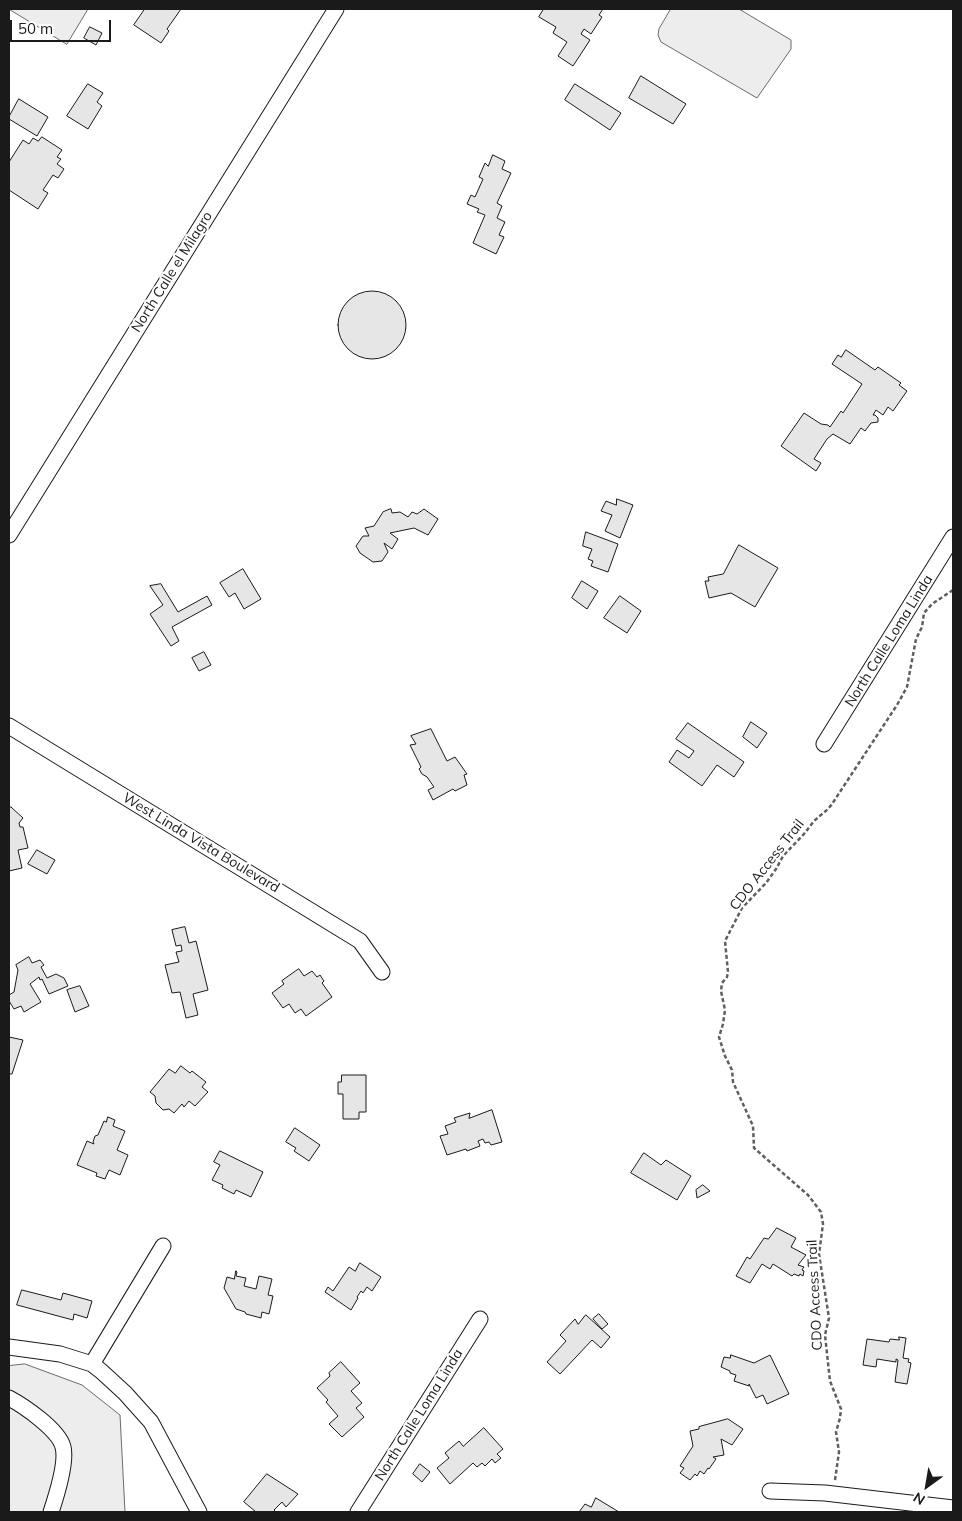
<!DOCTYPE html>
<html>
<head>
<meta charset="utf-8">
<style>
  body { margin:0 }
  #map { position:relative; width:962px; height:1521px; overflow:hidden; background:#fff; font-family:Mulish,sans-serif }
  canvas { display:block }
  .frame { position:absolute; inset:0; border:10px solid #1a1a1a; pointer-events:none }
  .north { position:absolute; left:902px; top:1461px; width:50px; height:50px; -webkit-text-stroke:4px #fff; paint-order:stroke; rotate:212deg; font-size:14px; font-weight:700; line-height:20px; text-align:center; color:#1a1a1a }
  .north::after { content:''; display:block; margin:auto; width:18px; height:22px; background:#1a1a1a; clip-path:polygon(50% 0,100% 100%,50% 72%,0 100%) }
  .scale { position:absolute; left:10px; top:20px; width:101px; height:22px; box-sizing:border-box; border:2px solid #1a1a1a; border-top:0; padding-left:6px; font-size:15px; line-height:18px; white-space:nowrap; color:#1a1a1a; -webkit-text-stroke:4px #fff; paint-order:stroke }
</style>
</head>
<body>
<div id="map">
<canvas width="962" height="1521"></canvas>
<div class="frame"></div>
<div class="north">N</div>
<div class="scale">50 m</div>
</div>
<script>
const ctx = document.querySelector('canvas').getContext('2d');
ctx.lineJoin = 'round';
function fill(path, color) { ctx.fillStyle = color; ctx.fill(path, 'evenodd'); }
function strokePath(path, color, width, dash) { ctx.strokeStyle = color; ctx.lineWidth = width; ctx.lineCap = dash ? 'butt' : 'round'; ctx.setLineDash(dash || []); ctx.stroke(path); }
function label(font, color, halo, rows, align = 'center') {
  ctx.font = font + ' Mulish,sans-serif'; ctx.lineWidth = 4; ctx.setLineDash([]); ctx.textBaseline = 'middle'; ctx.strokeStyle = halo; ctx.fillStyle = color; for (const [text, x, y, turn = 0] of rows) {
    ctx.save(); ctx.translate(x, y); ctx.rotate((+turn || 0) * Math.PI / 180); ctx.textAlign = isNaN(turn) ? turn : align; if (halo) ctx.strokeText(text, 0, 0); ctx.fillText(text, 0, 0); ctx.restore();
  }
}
const built = new Path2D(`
  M9,9H88L67,44Z
  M671,9H739L791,40V49L757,98L661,42L658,35L659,29Z
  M25,1364L82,1385L120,1415L125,1512H9V1366Z`);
const building = new Path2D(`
  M145,9H181L167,29L169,31L161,43L134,25Z
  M544,9H603L599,15L602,17L591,34L584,29L581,34L590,40L573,66L558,56L567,42L553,33L556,27L539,17Z
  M90,27L102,33L96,45L84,38Z
  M641,76L686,104L673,124L629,98Z
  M88,84L103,93L97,102L102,106L88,129L67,116Z
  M575,84L621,113L610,130L565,100Z
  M19,99L48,117L37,136L9,119V117Z
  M42,137L62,150L57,157L61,159L57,164L64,169L58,178L53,175L43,190L48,193L38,209L9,190V162L23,140L29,144L33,138L38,141Z
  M493,155L505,161L502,169L511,173L497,203L502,206L497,218L505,222L499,235L504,237L496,254L473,243L485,215L477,212L479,209L467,204L471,195L475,197L483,179L479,177L485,163L488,166Z
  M338 325a34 34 0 1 1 68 0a34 34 0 1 1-68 0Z
  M846,350L875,370L878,367L901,383L899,385L907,391L893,411L888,407L883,415L876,410L873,415H875L878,418V422L871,423L865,431L861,428L850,444L833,434L827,439L814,459L821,463L816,471L781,446L804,413L821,424L828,425L830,427L841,411L843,413L862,384L832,364L838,355L841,357Z
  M617,499L633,505L620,538L605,531L612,515L601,511L606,501L616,505Z
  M391,509L392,513L400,512L408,517L412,512L417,514L424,509L438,519L428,535L414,528L390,533L398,539L392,549L384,543L388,552L382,561L373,562L360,553L356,546L363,536H369L365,528L374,526L383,512Z
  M586,532L618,544L608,572L591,566L593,561L588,559L592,549L583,546Z
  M739,545L778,568L755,607L731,593L709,598L705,581H709L708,577L723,574Z
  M243,569L261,599L244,609L235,593L229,597L220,583Z
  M582,581L598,591L587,609L572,598Z
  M161,584L178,612L207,596L212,605L172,627L179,641L171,646L150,614L163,605L150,586Z
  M620,596L641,611L627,633L604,618Z
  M204,652L211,665L199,671L192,658Z
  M751,722L767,733L757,748L743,737Z
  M688,723L744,762L734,777L717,765L702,786L669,762L677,750L689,758L694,751L676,739Z
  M431,729L447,761L455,757L467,774L464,775L467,785L455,791L453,789L433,800L428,790L434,787L427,777L422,774L419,769L421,767L410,745L416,744L411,736Z
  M11,807L23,818L19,823L20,827H23L28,848L18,850L22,868L9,871V809Z
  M37,850L55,860L47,874L28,864Z
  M185,927L189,943L196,941L208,990L193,994L198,1015L186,1018L180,992L172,993L165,965L179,962L176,952L182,951L181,945L176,946L172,930Z
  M29,957L32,963L40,960L44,965L41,967L47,978L56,974L64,978L68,986L49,994L42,979L40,980L39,977L30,984L41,1002L24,1012L21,1006L14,1009L9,1001V995L14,992L18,970L16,965Z
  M299,969L304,976L312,971L317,977L320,975L324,981L322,983L332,997L306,1016L301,1009L295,1013L289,1004L283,1008L272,993L284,984L282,981Z
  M80,986L89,1006L75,1012L67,990Z
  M9,1037L23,1040L12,1074H9Z
  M181,1066L190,1073L192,1071L206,1082L202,1087L208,1092L195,1106L189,1101L184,1107L182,1104L174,1113L169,1109L163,1110L156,1103L155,1096L150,1092L169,1069L175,1073Z
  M342,1075H366V1112H359V1119H343V1094H338V1082H341Z
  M492,1110L502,1142L491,1145L489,1142L485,1143L483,1139L478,1141L480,1146L467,1151L466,1149L447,1155L440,1136L448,1134L445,1126L456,1122L454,1118L470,1113L469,1118Z
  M108,1117L115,1120L113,1126L125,1131L117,1150L128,1155L120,1175L109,1170L105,1179L96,1176L97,1173L77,1165L87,1141L94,1144L93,1142L95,1136L98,1135L104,1121L106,1122Z
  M295,1128L320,1145L309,1161L294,1151L296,1148L286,1142Z
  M220,1151L263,1172L251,1197L236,1190L234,1194L222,1188L223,1185L212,1180L220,1165L214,1162Z
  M644,1153L661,1165L666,1160L691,1176L677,1200L631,1173Z
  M703,1185L710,1191L697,1198L696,1190Z
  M777,1228L796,1238L791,1247L806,1255L798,1265L804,1267L802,1270L804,1271L803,1276L800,1274L799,1276L794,1274L792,1276L773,1264L770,1269L762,1264L750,1283L736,1276L747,1257L750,1259L764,1238L768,1239Z
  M360,1263L381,1277L372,1291L367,1287L363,1293L361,1291L357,1297L358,1298L351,1310L325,1292L328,1287L333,1291L349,1267L355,1271Z
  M236,1271L237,1272L236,1276L246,1278L244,1286L256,1289L259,1276L272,1279L268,1295L273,1296L269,1314L262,1312L261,1318L246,1314L245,1312L236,1309L224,1288L227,1277L234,1279Z
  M22,1290L61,1300L63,1293L92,1301L87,1318L74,1314L73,1320L17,1305Z
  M599,1314L608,1324L602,1329L593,1319Z
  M586,1315L610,1337L601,1348L592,1340L560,1374L547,1362L566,1341L560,1335L575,1319L578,1324Z
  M899,1337L906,1338L903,1358L909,1359L908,1362L911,1363L907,1384L895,1382L898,1360L896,1359V1362L877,1359L876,1367L863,1365L867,1339L889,1342L890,1339L899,1340Z
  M731,1355L754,1363L770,1355L789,1394L767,1404L763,1395L756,1398L749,1384V1386L734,1381L736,1375L730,1373V1371L721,1367L724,1357L730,1358Z
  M341,1362L360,1383L351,1391L362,1403L356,1408L364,1417L342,1437L329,1424L338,1416L326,1402L328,1400L317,1388L330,1376L329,1373Z
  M728,1419L743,1429L732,1445L721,1439L724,1455L713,1457L716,1459L709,1469L708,1468L704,1474L700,1471L697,1476L695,1474L690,1480L680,1473L684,1468L680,1466L693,1446L690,1431L699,1429V1427Z
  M484,1428L503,1449L497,1454L501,1458L495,1463L492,1459L485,1466L482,1463L477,1467L473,1463L450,1484L437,1468L449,1458L445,1453L459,1441L463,1446Z
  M420,1464L430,1472L422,1482L413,1474Z
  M267,1474L298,1494L286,1507L282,1502L274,1510L276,1512H256L244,1502Z
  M596,1498L619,1512H579L585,1504L591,1507Z`);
const path = new Path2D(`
  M835,1480L839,1452L836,1432L840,1418L841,1409L830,1381L825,1335L829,1318L819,1254L823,1224L821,1212L808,1195L754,1148L753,1126L733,1082L732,1070L725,1056L719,1037L723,1024L725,1010L721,991L722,983L727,977L728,972L725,941L742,908L766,883L776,869L783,856L804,834L814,821L828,809L832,804L897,705L907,687L916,639L922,627L924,613L932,604L953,590`);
const minor = new Path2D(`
  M9,535L336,9
  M9,726L360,941L382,972
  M824,744L953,537
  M9,1347L60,1354L92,1364L101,1371L125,1393L151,1422L199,1512
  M92,1364L163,1246
  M9,1398C24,1406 59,1430 63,1447C67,1462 56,1497 51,1512
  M770,1491L825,1493L953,1508
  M358,1512L480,1319`);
const streetNames = [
  ["North Calle el Milagro",172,272,-58],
  ["North Calle Loma Linda",889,641,-58],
  ["West Linda Vista Boulevard",201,843,31],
  ["CDO Access Trail",767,865,-52],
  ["CDO Access Trail",815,1295,-93],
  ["North Calle Loma Linda",419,1415,-58]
];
fill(built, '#ededed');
strokePath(built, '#6a6a6a', 1);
fill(building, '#e6e6e6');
strokePath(building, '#1a1a1a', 1);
strokePath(minor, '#1a1a1a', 17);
strokePath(path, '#5f5f5f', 2.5, [4, 2.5]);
strokePath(minor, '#fff', 15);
label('14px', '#1a1a1a', '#fff', streetNames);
</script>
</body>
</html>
